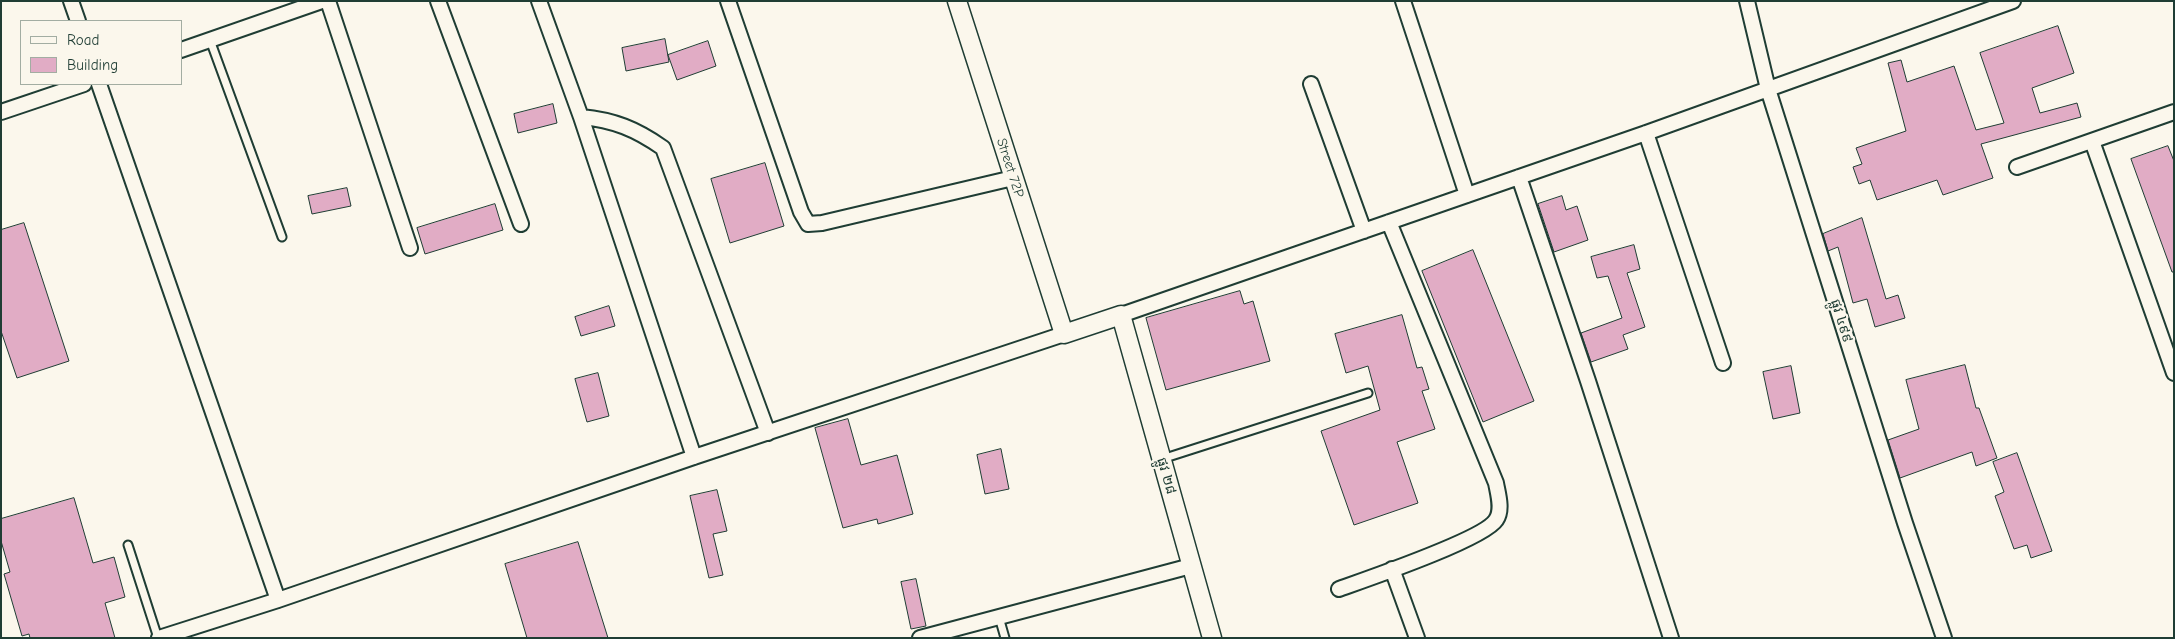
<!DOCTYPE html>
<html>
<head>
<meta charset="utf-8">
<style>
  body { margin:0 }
  #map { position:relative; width:2175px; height:639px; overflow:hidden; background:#fbf7ec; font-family:"Comic Neue",sans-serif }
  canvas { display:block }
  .frame { position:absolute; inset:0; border:2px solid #1f3d34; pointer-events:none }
  .legend { position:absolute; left:20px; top:20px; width:162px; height:65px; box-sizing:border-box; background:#fbf7ec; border:1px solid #a3ada2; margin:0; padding:6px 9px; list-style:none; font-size:15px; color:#1f3d34 }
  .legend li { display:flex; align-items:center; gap:10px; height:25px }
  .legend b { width:25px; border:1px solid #a3ada2 }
</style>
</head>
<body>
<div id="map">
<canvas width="2175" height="639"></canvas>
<div class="frame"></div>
<ul class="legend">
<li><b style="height:6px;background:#fbf7ec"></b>Road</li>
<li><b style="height:14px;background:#e1acc5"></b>Building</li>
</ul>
</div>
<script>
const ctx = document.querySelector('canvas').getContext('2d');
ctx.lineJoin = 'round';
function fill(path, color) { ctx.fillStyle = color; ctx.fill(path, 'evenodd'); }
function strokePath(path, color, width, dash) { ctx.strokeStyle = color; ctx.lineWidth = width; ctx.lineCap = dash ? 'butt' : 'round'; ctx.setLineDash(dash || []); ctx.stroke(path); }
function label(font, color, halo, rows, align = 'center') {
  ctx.font = font + ' "Comic Neue","Noto Sans Khmer",sans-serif'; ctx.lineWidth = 4.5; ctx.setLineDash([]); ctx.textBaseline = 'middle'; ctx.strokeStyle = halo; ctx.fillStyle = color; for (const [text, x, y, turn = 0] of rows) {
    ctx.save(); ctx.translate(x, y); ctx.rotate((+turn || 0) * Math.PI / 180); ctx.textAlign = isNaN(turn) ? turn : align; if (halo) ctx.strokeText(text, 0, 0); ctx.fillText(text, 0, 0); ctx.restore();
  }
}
const building = new Path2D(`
  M2058,26L2074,73L2032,88L2040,113L2077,103L2081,117L1981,144L1993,178L1943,195L1937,180L1877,200L1870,180L1859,184L1853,167L1862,164L1856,148L1906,131L1888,63L1901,60L1907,82L1954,66L1976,130L2004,123L1980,53Z
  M665,39L669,62L626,71L622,48Z
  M708,41L716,66L677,80L668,55Z
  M553,104L557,123L518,133L514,114Z
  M2168,146L2174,161V272H2172L2131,159Z
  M765,163L784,226L730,243L711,179Z
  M347,188L351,206L312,214L308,196Z
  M1562,196L1566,210L1577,206L1588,240L1554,252L1538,204Z
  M495,204L503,230L425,254L417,228Z
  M1862,218L1886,299L1898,295L1905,318L1875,327L1867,299L1853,303L1838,247L1828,251L1823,234Z
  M24,223L69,361L17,378L1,331V230Z
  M1634,245L1640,269L1627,273L1645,327L1623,335L1628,349L1591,362L1581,333L1622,318L1608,276L1597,278L1591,257Z
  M1473,250L1534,401L1483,422L1422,271Z
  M1240,291L1244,304L1253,301L1270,361L1166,390L1146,318Z
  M609,306L615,326L581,336L575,317Z
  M1402,315L1417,368L1422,367L1429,389L1422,391L1435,429L1397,442L1418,503L1354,525L1321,431L1380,410L1368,366L1346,373L1335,334Z
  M1965,365L1976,408H1979L1997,458L1976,466L1972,452L1900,478L1888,440L1919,429L1906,380Z
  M1791,366L1800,413L1773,419L1763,372Z
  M598,373L609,416L587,422L575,379Z
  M848,419L861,465L897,455L913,514L878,524L877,519L843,528L815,428Z
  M1001,449L1009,489L985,494L977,455Z
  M2017,453L2052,551L2031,558L2027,545L2014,549L1995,496L2004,492L1993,462Z
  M717,490L727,531L713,534L723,575L709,578L690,496Z
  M74,498L93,563L114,557L125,597L105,603L115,638H30L29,634L22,636L4,574L10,572L1,541V519Z
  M578,542L608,638H527L505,564Z
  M916,579L926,626L911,629L901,582Z`);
const service = new Path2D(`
  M210,40L282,237
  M1162,459L1368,393
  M128,545L158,638
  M999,617L1005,638`);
const minor = new Path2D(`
  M71,1L78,21
  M328,1L410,248
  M438,1L521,224
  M539,1L581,117L694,457
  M728,1L801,212L808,224L822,223L1013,178
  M1403,1L1467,195
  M1747,1L1768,89L1905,523L1944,638
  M181,50L322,1
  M99,84L278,600
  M1311,84L1364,231
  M1,112L84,84
  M581,117C614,120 636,129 663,148L768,433
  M1646,133L1723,363
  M2092,141L2174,373
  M2017,167L2174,112
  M1519,177L1588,381L1671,638
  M1121,315L1646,133L2013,1
  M1392,569L1417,638
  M1339,589C1367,579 1484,539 1496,520C1503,510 1498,494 1496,483L1389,222
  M159,638L278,600L694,457L1064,334
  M920,638L1191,566`);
const tertiary = new Path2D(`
  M957,1L1064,334L1121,315L1212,638`);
const streetNames = [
  ["Street 72P",1010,168,72],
  ["ផ្លូវ ៤៩៩",1841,321,73],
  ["ផ្លូវ ២៨",1166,476,74]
];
fill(building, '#e1acc5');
strokePath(building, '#1f3d34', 1);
strokePath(service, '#1f3d34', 11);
strokePath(minor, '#1f3d34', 18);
strokePath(tertiary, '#1f3d34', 21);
strokePath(service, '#fbf7ec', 7);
strokePath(minor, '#fbf7ec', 14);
strokePath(tertiary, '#fbf7ec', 18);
label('14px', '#1f3d34', '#fbf7ec', streetNames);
</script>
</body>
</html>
